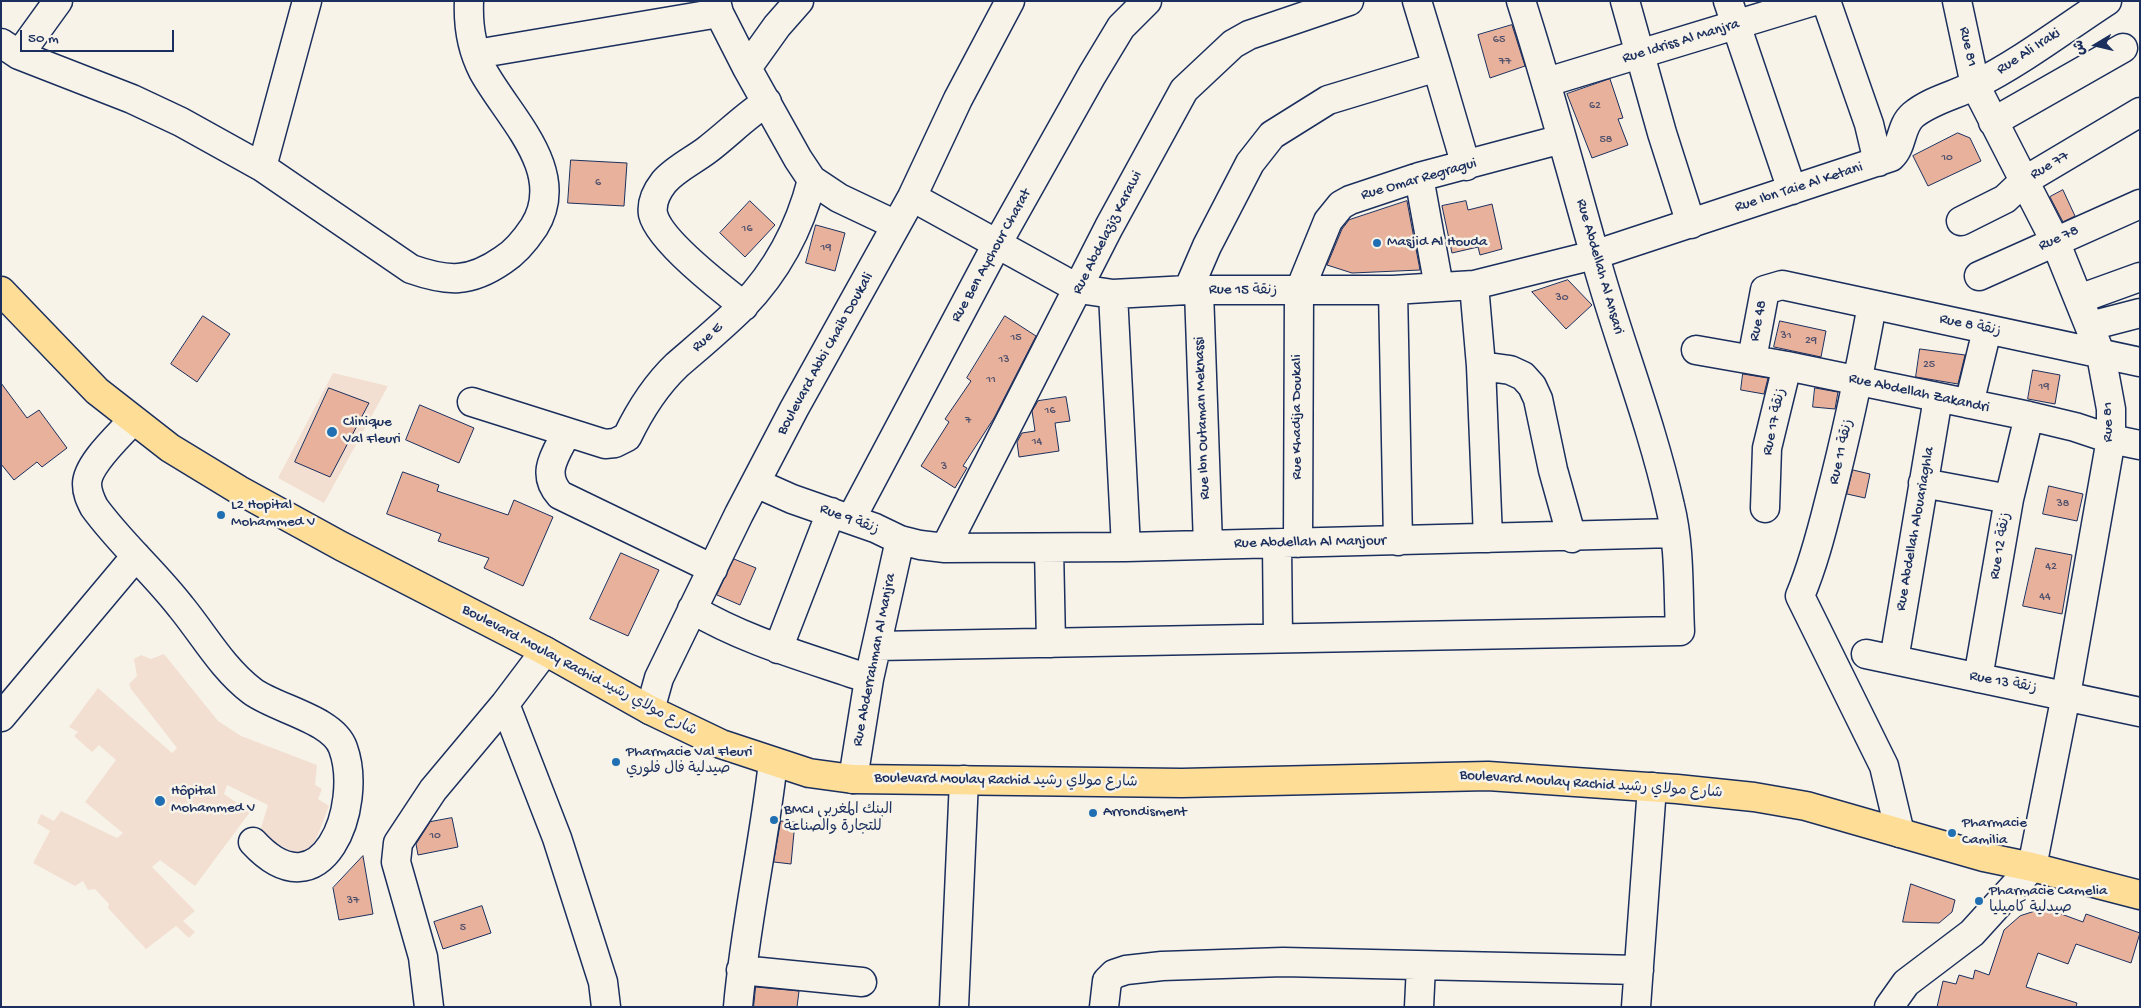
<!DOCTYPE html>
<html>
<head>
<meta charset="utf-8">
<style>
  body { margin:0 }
  #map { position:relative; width:2141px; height:1008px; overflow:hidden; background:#f7f3e8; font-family:"Gochi Hand","Playpen Sans Arabic",sans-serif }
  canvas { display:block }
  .frame { position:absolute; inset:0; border:2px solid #1b2f5e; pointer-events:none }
  .north { position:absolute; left:2071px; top:20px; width:50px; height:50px; -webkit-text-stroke:4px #f7f3e8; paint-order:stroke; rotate:261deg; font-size:14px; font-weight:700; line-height:20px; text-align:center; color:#1b2f5e }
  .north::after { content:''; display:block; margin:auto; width:18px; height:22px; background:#1b2f5e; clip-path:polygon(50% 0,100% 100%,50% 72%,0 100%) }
  .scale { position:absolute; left:20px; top:30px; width:154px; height:22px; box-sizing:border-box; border:2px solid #1b2f5e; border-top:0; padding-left:6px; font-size:15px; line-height:18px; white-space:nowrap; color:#1b2f5e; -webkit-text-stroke:4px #f7f3e8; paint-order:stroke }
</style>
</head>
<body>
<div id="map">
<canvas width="2141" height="1008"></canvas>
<div class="frame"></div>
<div class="north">ش</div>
<div class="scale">50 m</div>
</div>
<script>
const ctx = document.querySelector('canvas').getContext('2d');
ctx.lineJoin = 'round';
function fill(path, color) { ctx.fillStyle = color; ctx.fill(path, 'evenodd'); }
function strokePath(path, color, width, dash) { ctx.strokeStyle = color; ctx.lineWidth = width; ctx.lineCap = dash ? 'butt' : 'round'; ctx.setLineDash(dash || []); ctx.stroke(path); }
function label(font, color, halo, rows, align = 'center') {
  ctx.font = font + ' "Gochi Hand","Playpen Sans Arabic",sans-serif'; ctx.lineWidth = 5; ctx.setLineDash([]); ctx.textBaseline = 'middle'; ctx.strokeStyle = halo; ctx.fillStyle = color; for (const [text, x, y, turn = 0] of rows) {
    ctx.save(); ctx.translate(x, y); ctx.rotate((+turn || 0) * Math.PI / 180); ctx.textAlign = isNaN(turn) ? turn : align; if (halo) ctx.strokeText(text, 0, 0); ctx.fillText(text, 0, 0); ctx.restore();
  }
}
const built = new Path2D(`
  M333,373L388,386L324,503L278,478Z
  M164,654L218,721L241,736L317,765L315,785L322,789L318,799L329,806L317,837L305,858L259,834L268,805L227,785L224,794L250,812L195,886L160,860L152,867L195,911L183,921L195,932L189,938L176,926L146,949L108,908L109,904L95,889L88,890L83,881L75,886L33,863L50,831L37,823L41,814L54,821L61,811L117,838L123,833L85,802L116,760L99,745L92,752L74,736L78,732L69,727L98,688L172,753L177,748L131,689L129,684L137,676L134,659L141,655L151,659Z`);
const building = new Path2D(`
  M1512,25L1525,66L1490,78L1478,35Z
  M1610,79L1623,118L1618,119L1628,145L1592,158L1567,94Z
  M1958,133L1970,138L1981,161L1928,186L1913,156Z
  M571,160L627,163L624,206L568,203Z
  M2063,190L2075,216L2063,222L2050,197Z
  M750,201L775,225L745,257L720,233Z
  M1407,201L1420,270L1352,273L1327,265L1342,229L1349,220Z
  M1466,201L1468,210L1492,204L1502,249L1480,255L1478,247L1452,253L1442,206Z
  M816,225L845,233L835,271L806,263Z
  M1568,280L1592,305L1566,329L1532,292Z
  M203,316L230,334L197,382L171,364Z
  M1005,316L1036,336L994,418L963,466L967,468L955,488L921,466L949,422L945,419L971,381L967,378Z
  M1780,321L1826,331L1821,357L1774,347Z
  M1920,349L1965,355L1958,384L1916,377Z
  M2033,370L2060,375L2055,404L2028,399Z
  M1743,374L1768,378L1764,394L1741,390Z
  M1,383L27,418L39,410L67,448L42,467L37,462L14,480L1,464Z
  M329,388L369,403L330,477L295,462Z
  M1815,388L1838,392L1835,409L1813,407Z
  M1066,397L1070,421L1055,423L1059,451L1019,457L1017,442L1022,433L1035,431L1032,411L1038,401Z
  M420,405L474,428L459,463L406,440Z
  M1853,470L1870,474L1865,498L1847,494Z
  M403,472L439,485L437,491L508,515L514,500L553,517L523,586L484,568L489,558L438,541L441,534L387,514Z
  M2049,486L2083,494L2077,521L2043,514Z
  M2036,548L2072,555L2062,614L2023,606Z
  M621,553L659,570L628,636L590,619Z
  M734,559L756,568L740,605L717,595Z
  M452,818L458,847L418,855L416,844L430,822Z
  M781,821L795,822L791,864L774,862Z
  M363,856L373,914L339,920L333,888Z
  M1911,884L1955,900L1952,912L1939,923L1903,922Z
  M482,906L491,933L443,949L434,922Z
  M2045,908L2083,922L2086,914L2140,933L2131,963L2076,944L2068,964L2038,953L2026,987L2077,1003L2076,1007H1937L1943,981L1956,984L1959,975L1973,979L1975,970L1989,975L2004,930L2020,916Z
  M756,987L799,991L797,1007H754Z`);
const minor = new Path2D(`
  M716,1L719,13L747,68L798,159L812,180L839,198L896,225
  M1625,1L1662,133L1691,224
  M1728,1L1792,190
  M1826,1L1869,124L1878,162
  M1,43L19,55L132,99L181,122L262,167L411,269C448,282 470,283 503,260C516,252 526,239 534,227C569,171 508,117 483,71C472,50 468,24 469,1
  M476,54L719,13
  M19,55L58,1
  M1437,67L1466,166
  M747,68L777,26L799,1
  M1547,82L1814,1
  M1993,122L2123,48
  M262,167L307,1
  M1419,177L1439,287
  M912,197L1079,289L1113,294L1188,290H1393L1474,285L1594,255L1891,157C1903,146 1900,126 1913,115C1931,100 1956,95 1975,85C2021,62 2064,29 2107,1
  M1961,221L2005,199L2024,181L2140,112
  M1979,276L2140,204
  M1474,285L1481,366L1488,538
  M1188,290L1207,246L1250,163L1272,135L1328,100L1437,67L1417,1
  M1393,290L1398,541
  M1199,291L1208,545
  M1113,294L1126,547
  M2079,299L2140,277
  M1872,305C1860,371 1846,437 1829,502C1821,534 1813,565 1800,596L1884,766L1900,833
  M744,306C722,289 659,240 653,214C651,202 657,191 664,182C675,169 694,160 707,150C728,134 745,116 767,102
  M2090,326L2140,313
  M1696,350L1787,366L2029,416L2075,427L2111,439L2140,445
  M1752,359L1765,290L1782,285L2140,362
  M1481,366L1510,370L1523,376L1532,386L1538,399L1553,470L1572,538
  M472,402L605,444L615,443L627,437C639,412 656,385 677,365C699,346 722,327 743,306C777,271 800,227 812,180
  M1969,404L1987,330
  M133,420C120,435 87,464 87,484C87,493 90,499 94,507C120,543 154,572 181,607C204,635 222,668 252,691C276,709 333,719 343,748C364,806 322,917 253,842
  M567,432C556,454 540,473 560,495L713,569
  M756,483L792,499L875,528L900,540L920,545L945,548L1126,547L1675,533
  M1923,483L2009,499
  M1765,508L1767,448L1787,366
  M851,519L997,244L1092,75L1121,27L1147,1
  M1298,543L1299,292L1328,221L1341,205L1350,200L1419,177L1562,139
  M1277,544L1278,638
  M945,548L1109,227L1184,90L1233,44L1249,35L1349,1
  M1049,548L1051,643
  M692,609C747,642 809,658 869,679
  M877,646L1680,631C1678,590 1680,546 1670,506C1651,421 1618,340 1595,256C1571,171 1548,85 1521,1
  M778,649L831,512
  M1866,654L2140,712
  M1894,660L1938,398
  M1978,678L2009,499L2029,416
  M505,704L557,838L603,982L606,1007
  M650,710L659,678L739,514L794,409L912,197L958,99L1010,1
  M1,717L136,556
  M853,779L869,679L900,540
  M741,970L862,982
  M429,1007L423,957L396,862L398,843L433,790L505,704L545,651
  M738,1007C745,925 764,844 773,762
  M954,1007L964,780
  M1104,1007L1107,981L1114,974L1126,970L1162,966L1283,962L1639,970
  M1419,1007L1421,966
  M1636,1007L1652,787
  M1889,1007L1906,983L1972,933L2032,867L2066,695L2111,439V409L2101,355L2055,241L1975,85L1957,1`);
const major = new Path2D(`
  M1,291L97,391L170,448L239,490L341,546L545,651L650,710L721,744L809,773L853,779L1182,783L1488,776L1677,789L1754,797L1806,806L1984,857L2032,867L2140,895`);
const markers = [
  [1377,243,5,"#1f6fb2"],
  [332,432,6,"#1f6fb2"],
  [221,515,5,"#1f6fb2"],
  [616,762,5,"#1f6fb2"],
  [160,801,6,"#1f6fb2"],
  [1093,813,5,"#1f6fb2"],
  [774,820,5,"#1f6fb2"],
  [1952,833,5,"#1f6fb2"],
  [1979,901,5,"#1f6fb2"]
];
const numberNames = [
  ["65",1499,40],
  ["77",1505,62],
  ["62",1595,106],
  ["58",1606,140],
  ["10",1947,158],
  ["6",598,183],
  ["16",747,229],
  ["19",826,248],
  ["30",1562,298],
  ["31",1786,336],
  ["15",1016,338],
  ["29",1811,341],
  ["13",1004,360],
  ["25",1929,365],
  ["11",991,380],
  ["19",2044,387],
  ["16",1050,411],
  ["7",968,421],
  ["14",1037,442],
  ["3",944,467],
  ["38",2063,504],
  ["42",2051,567],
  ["44",2045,597],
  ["10",435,836],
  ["37",353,901],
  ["5",463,928]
];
const streetNames = [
  ["Rue Idriss Al Manjra",1681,42,-17],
  ["Rue 81",1967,47,78],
  ["Rue Ali Iraki",2029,52,-33],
  ["Rue 77",2050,166,-31],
  ["Rue Omar Regragui",1419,180,-16],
  ["Rue Ibn Taie Al Ketani",1799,188,-18],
  ["Rue Abdelaziz Karawi",1108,233,-63],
  ["Rue 78",2059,239,-24],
  ["Rue Ben Aychour Charat",992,256,-61],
  ["Rue Abdellah Al Ansari",1599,267,74],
  ["Rue 15 زنقة",1243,291,1],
  ["Rue 48",1759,321,-79],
  ["Rue 8 زنقة",1970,326,12],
  ["Rue E",708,338,-43],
  ["Boulevard Abbi Chaib Doukali",826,354,-61],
  ["Rue Abdellah Zakandri",1919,394,12],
  ["Rue Khadija Doukali",1298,417,-90],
  ["Rue Ibn Outaman Meknassi",1203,418,-92],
  ["Rue 17 زنقة",1775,422,-78],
  ["Rue 81",2109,422,-90],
  ["Rue 11 زنقة",1842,452,-77],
  ["Rue 9 زنقة",849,520,21],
  ["Rue Abdellah Alouariaghla",1916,529,-80],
  ["Rue Abdellah Al Manjour",1310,543,-1],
  ["Rue 12 زنقة",2001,546,-80],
  ["Rue Abderrahman Al Manjra",875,660,-79],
  ["Boulevard Moulay Rachid شارع مولاي رشيد",579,671,28],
  ["Rue 13 زنقة",2003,683,11],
  ["Boulevard Moulay Rachid شارع مولاي رشيد",1006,781,1],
  ["Boulevard Moulay Rachid شارع مولاي رشيد",1591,785,4]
];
const poiNames = [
  ["Masjid Al Houda",1387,243],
  ["Clinique",343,423],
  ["Val Fleuri",343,440],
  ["L2 Hopital",231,506],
  ["Mohammed V",231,523],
  ["Pharmacie Val Fleuri",626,753],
  ["صيدلية فال فلوري",626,770],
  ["Hôpital",171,792],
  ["Mohammed V",171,809],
  ["BMCI البنك المغربي",784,811],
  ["للتجارة والصناعة",784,828],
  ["Arrondisment",1103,813],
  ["Pharmacie",1962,824],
  ["Camilia",1962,841],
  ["Pharmacie Camelia",1989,892],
  ["صيدلية كاميليا",1989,909]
];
fill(built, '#f2dfd1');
fill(building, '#e7b19b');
strokePath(building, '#1b2f5e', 1);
strokePath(minor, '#1b2f5e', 31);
strokePath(major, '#1b2f5e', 31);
strokePath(minor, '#f7f3e8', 28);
strokePath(major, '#fedd96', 28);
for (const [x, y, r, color] of markers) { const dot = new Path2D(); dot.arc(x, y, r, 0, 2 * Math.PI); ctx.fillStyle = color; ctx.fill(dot); strokePath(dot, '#f7f3e8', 2); }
label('12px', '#4e506d', null, numberNames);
label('15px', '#1b2f5e', '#f7f3e8', streetNames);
label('15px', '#1b2f5e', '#f7f3e8', poiNames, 'left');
</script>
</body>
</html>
